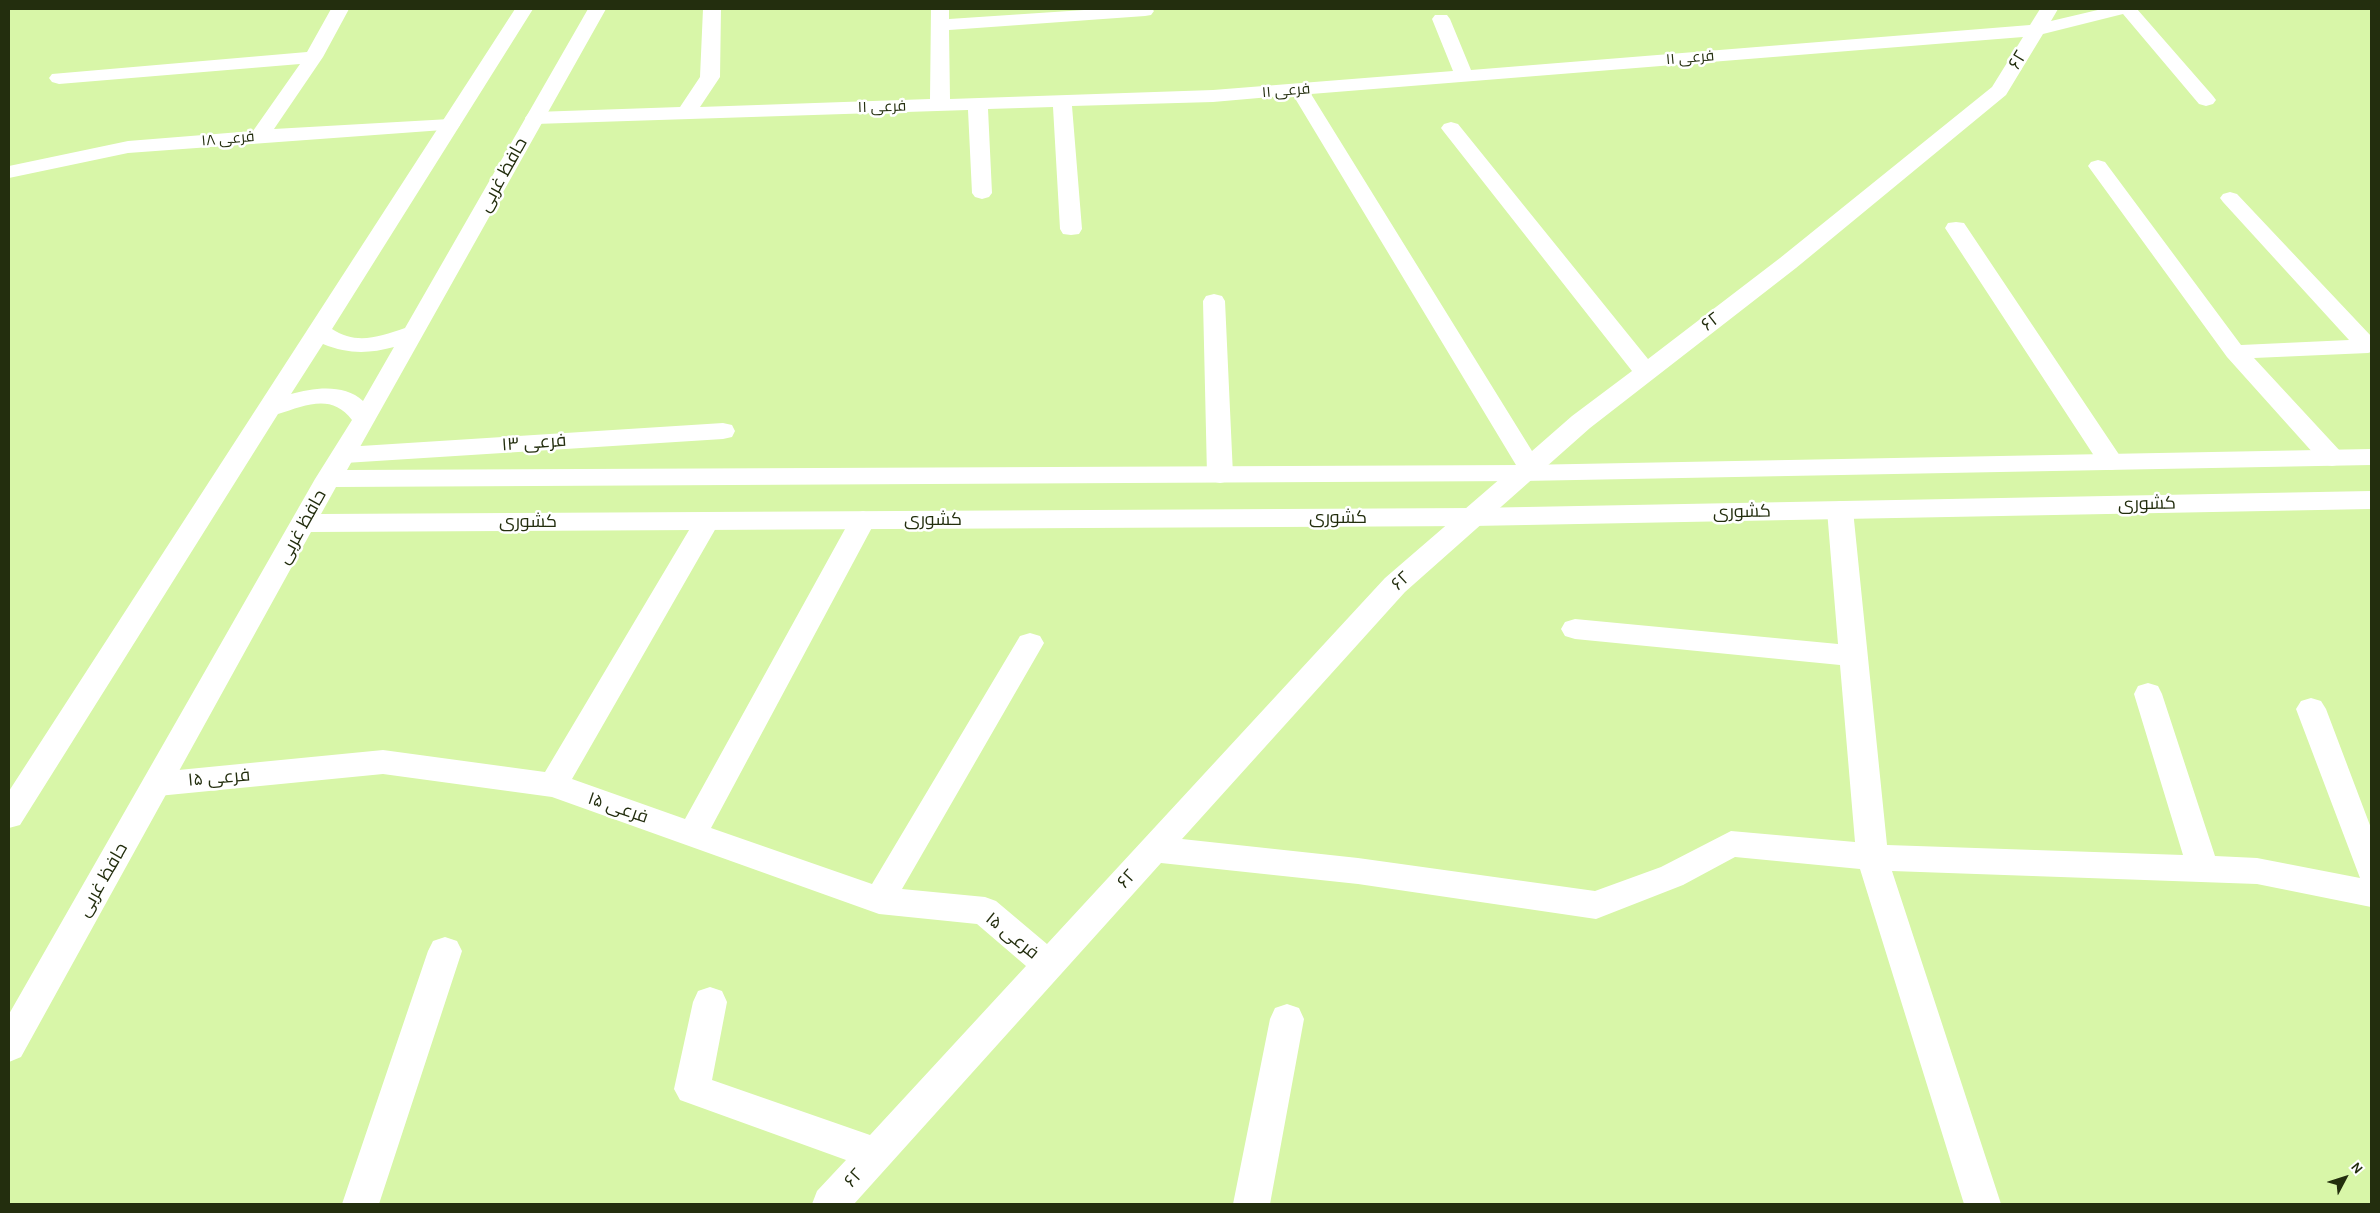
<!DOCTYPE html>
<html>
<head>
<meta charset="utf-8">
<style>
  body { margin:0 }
  #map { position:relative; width:2380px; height:1213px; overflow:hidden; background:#d8f6a8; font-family:Karla,sans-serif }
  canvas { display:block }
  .frame { position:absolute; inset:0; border:10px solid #232e0e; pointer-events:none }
  .north { position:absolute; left:2320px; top:1153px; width:50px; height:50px; -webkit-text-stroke:4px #fff; paint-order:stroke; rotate:50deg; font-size:14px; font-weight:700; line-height:20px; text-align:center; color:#232e0e }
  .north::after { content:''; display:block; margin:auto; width:18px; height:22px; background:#232e0e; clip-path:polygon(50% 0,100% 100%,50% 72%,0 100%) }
</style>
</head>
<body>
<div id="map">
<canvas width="2380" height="1213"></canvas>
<div class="frame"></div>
<div class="north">N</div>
</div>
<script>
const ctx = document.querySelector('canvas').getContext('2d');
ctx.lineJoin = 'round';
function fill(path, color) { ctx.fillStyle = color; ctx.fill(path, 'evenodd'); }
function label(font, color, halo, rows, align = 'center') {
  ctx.font = font + ' Karla,Cairo,sans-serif'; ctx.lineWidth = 5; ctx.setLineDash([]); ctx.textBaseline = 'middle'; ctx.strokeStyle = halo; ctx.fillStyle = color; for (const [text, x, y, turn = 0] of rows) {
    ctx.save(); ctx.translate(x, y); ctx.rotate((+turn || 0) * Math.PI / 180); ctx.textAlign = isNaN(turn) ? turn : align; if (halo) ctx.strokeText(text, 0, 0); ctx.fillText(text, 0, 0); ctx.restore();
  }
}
const minor = new Path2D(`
  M331,9H349L323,57L274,129L450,119L457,121L460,125L457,129L128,153L9,178V166L128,141L253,131L300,64L59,84L52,82L49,78L52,74L307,52Z
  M703,9H721L720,77L700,107L930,99L931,9H949V19L1099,9H1152L1154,11L1151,15L1145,16L949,30L950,99L1213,90L1453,71L1432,19L1435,15H1447L1450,19L1471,70L2030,25L2040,9H2058L2051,21L2102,9H2137L2213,96L2216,100L2213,104L2206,106L2199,104L2123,14L2043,34L2006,95L1796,268L1590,428L1405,592L1182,839L1358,858L1595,891L1661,867L1731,831L1855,842L1840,665L1575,639L1565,636L1561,629L1565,622L1575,619L1838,644L1827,510L1831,504L1840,501L1849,504L1853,510L1887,845L2183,855L2134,694L2138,686L2148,683L2158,686L2162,694L2215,856L2257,858L2360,878L2296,709L2301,701L2311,698L2321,701L2326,709L2371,828V907L2257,884L1892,871L2001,1204H1964L1860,869L1735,857L1683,885L1596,919L1358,884L1161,863L854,1204H812L817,1191L846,1160L680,1100L674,1089L693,1002L698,991L710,987L722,991L727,1002L712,1080L870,1135L1026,966L977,924L879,914L552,797L383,774L158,796L147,793L143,784L147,775L158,772L383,750L545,772L698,515L707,512L716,515L720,521L572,779L685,819L850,520L854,514L863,511L872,514L876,520L711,828L872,884L1020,636L1030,633L1040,636L1044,643L902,889L985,897L996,901L1047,944L1385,578L1516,465L1293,95L1213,102L1072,106L1082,229L1079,234L1071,235L1063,234L1060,229L1053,107L988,109L992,193L989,197L982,199L975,197L972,193L968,110L535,124L528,122L525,118L528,114L535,112L680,107L700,77ZM2023,37L1992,87L1780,258L1648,359L1458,124L1451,122L1444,124L1441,128L1444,132L1632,371L1572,416L1532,451L1311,94Z
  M2098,160L2105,162L2241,345L2349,340L2223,202L2220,198L2223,194L2230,192L2237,194L2371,336V352L2368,353L2254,358L2341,452L2345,458L2341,464L2332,466L2323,464L2227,357L2088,166L2091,162Z
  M1956,222L1964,223L2120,456L2124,462L2120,468L2111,470L2102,468L1945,228L1948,223Z
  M1214,294L1222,296L1225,301L1233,475L1229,481L1220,483L1211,481L1207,475L1203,301L1206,296Z
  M723,423L732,425L735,431L732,437L723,439L345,463L336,461L332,455L336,449L345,447Z
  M445,937L457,941L462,951L379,1204H342L428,951L433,941Z
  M1287,1004L1299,1008L1304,1019L1270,1204H1233L1270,1019L1275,1008Z`);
const major = new Path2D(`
  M515,9H533L332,329C356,345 379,337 405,328L588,9H606L347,470L1523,465L2371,449V465L1523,481L336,487L321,514L1473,508L2371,491V509L1473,526L311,532L21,1057L9,1062V1014L315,479L352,420C332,393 306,405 278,414L20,825L9,828V791ZM323,344C348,354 368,354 394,347L363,401C344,383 313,388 291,394Z`);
const farStreetnames = [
  ["فرعی ۱۱",1690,58,-5],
  ["فرعی ۱۱",1286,91,-5],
  ["فرعی ۱۱",882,107,-2],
  ["فرعی ۱۸",228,139,-5]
];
const streetNames = [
  ["۶۲",2018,60,-59],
  ["حافظ غربی",503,175,-61],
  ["۶۲",1711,322,-38],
  ["فرعی ۱۳",534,443,-4],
  ["کشوری",2147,504,-1],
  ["کشوری",1742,512,-1],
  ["کشوری",1338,518],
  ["کشوری",933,520],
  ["کشوری",528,522],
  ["حافظ غربی",302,527,-61],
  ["۶۲",1401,581,-43],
  ["فرعی ۱۵",219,778,-5],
  ["فرعی ۱۵",618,808,19],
  ["۶۲",1127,879,-48],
  ["حافظ غربی",103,880,-60],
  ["فرعی ۱۵",1012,936,39],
  ["۶۲",854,1178,-48]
];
fill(minor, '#fff');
fill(major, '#fff');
label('15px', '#232e0e', '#fff', farStreetnames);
label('18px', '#232e0e', '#fff', streetNames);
</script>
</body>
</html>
